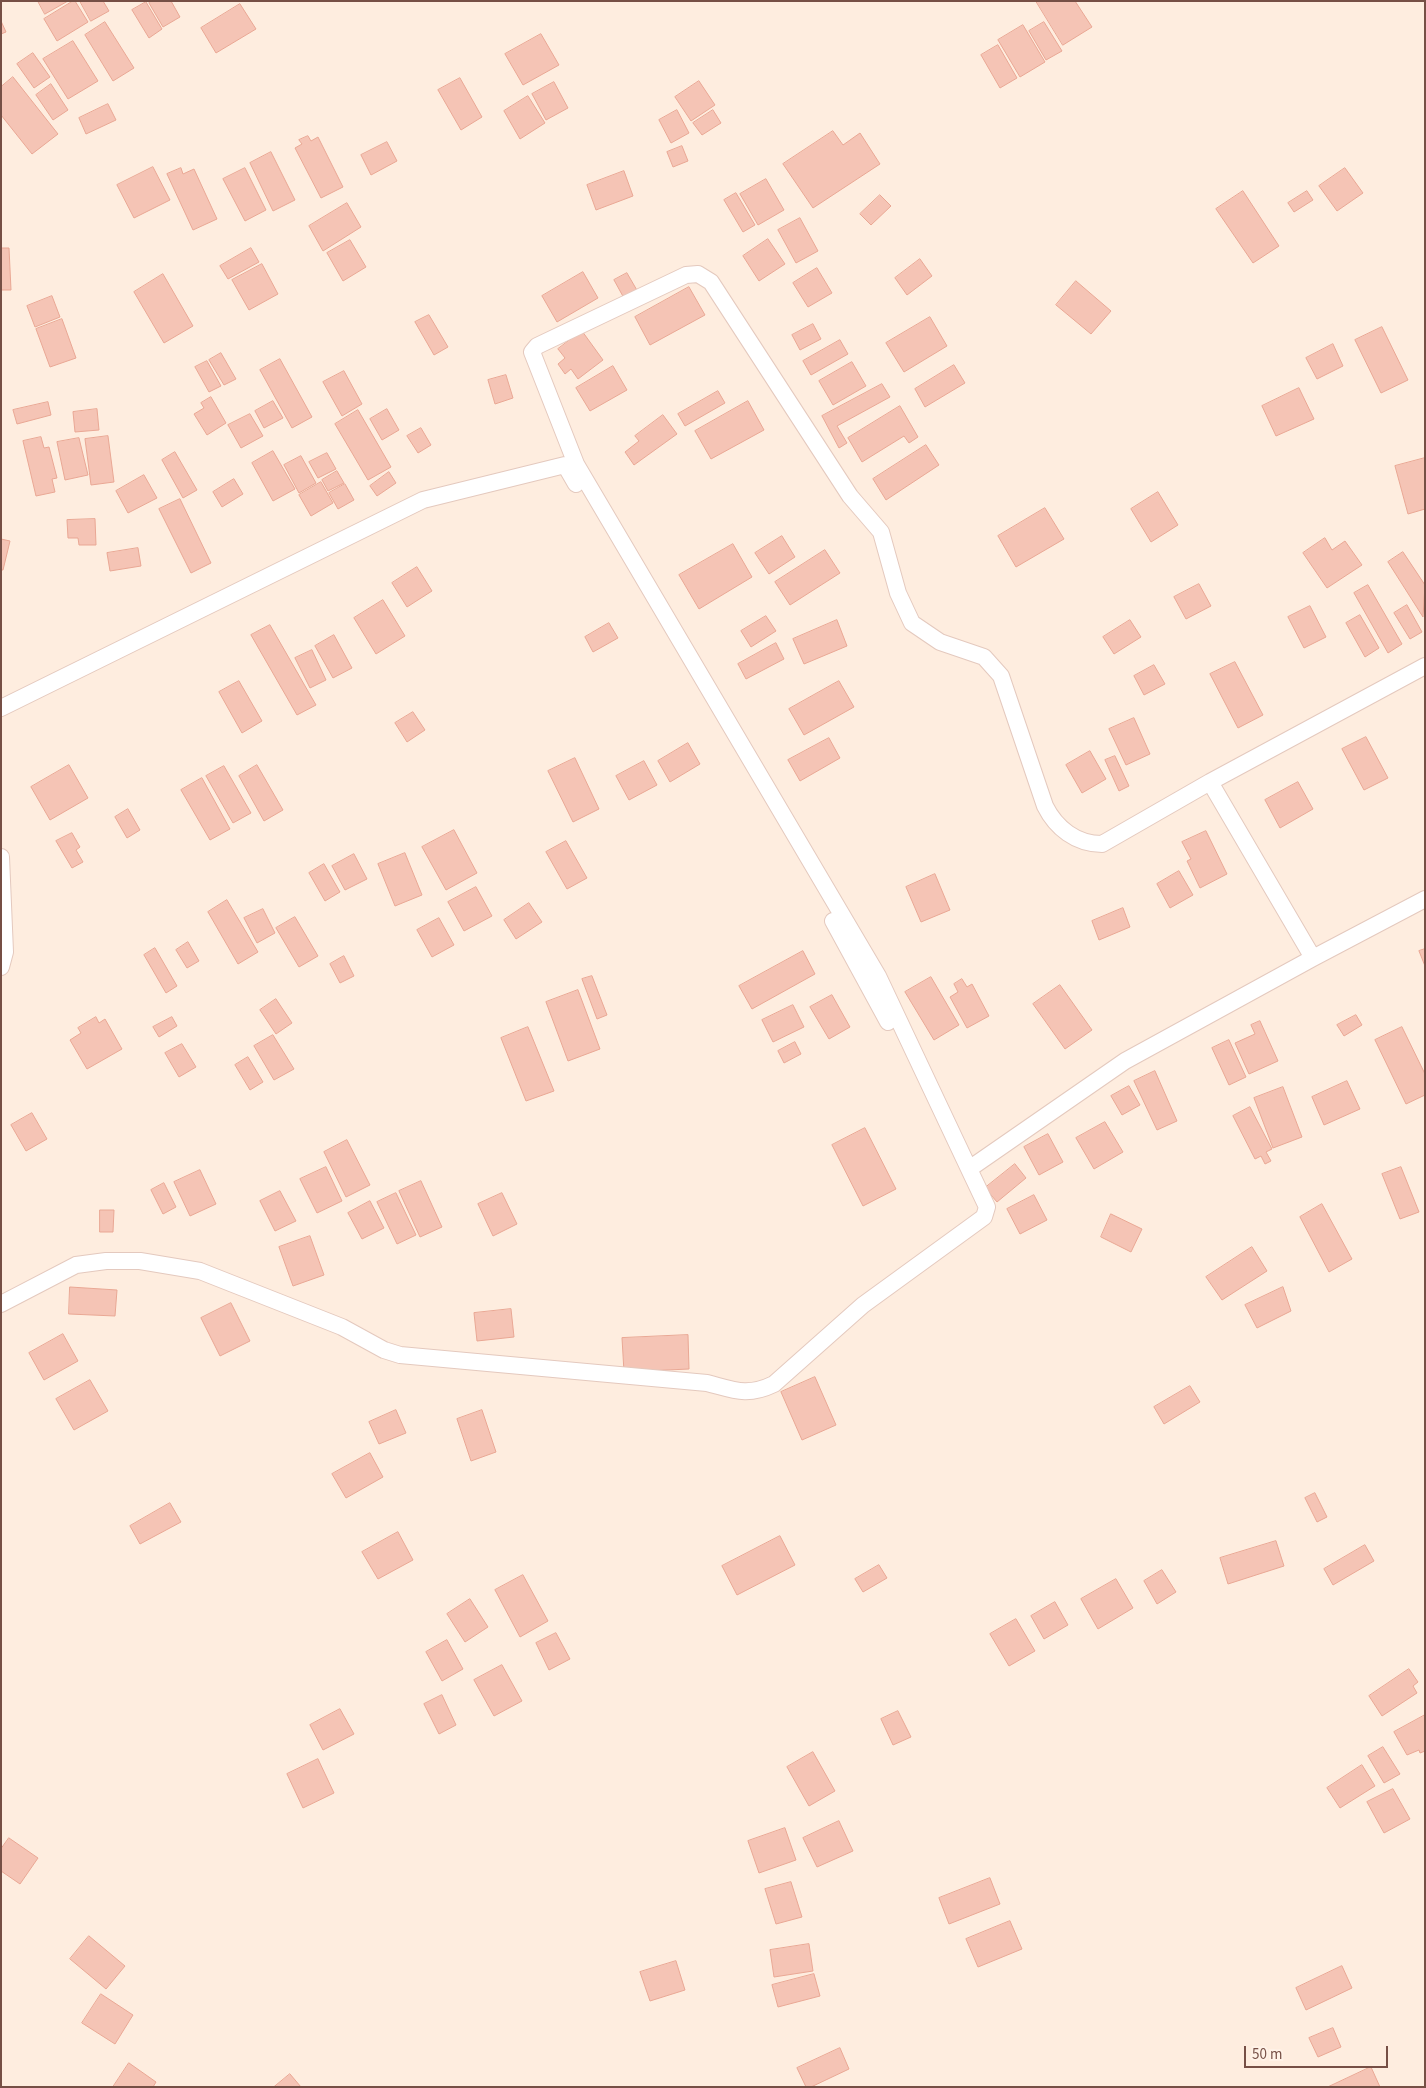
<!DOCTYPE html>
<html>
<head>
<meta charset="utf-8">
<style>
  body { margin:0 }
  #map { position:relative; width:1426px; height:2088px; overflow:hidden; background:#feeddf; font-family:"Source Sans 3",sans-serif }
  canvas { display:block }
  .frame { position:absolute; inset:0; border:2px solid #764f45; pointer-events:none }
  .scale { position:absolute; left:1244px; top:2046px; width:144px; height:22px; box-sizing:border-box; border:2px solid #764f45; border-top:0; padding-left:6px; font-size:15px; line-height:18px; white-space:nowrap; color:#764f45; -webkit-text-stroke:4px #fff2e7; paint-order:stroke }
</style>
</head>
<body>
<div id="map">
<canvas width="1426" height="2088"></canvas>
<div class="frame"></div>
<div class="scale">50 m</div>
</div>
<script>
const ctx = document.querySelector('canvas').getContext('2d');
ctx.lineJoin = 'round';
function fill(path, color) { ctx.fillStyle = color; ctx.fill(path, 'evenodd'); }
function strokePath(path, color, width, dash) { ctx.strokeStyle = color; ctx.lineWidth = width; ctx.lineCap = dash ? 'butt' : 'round'; ctx.setLineDash(dash || []); ctx.stroke(path); }
const building = new Path2D(`
  M38,1H68L45,14Z
  M73,1H75L88,22L57,41L44,19Z
  M80,1H103L109,11L91,21Z
  M152,1H171L180,17L163,27L149,3Z
  M1036,1H1075L1092,27L1063,45Z
  M146,2L162,29L149,38L132,10Z
  M240,4L256,29L216,53L201,28Z
  M1,21L6,32L1,34Z
  M105,22L134,68L113,81L85,35Z
  M1044,22L1062,51L1046,60L1029,31Z
  M1023,25L1045,62L1020,77L998,40Z
  M541,34L559,65L523,85L505,54Z
  M73,41L98,81L68,99L43,59Z
  M998,45L1017,78L1000,88L981,55Z
  M33,53L50,77L34,88L17,64Z
  M13,77L58,134L32,154L1,115V87Z
  M460,78L482,117L461,130L438,90Z
  M699,81L715,105L691,121L675,97Z
  M554,82L568,108L546,120L532,94Z
  M51,84L68,110L53,120L36,95Z
  M528,96L545,123L520,139L504,111Z
  M108,104L116,120L86,134L79,118Z
  M677,110L689,133L671,143L659,120Z
  M713,110L721,123L702,135L693,123Z
  M833,131L843,145L860,133L880,164L813,208L783,164Z
  M308,136L311,141L318,137L343,187L321,198L295,148L302,144L299,140Z
  M387,142L397,161L371,175L361,155Z
  M682,146L688,161L673,167L667,152Z
  M271,152L295,200L273,211L250,163Z
  M153,167L170,200L134,218L117,185Z
  M181,168L183,174L194,169L217,219L193,230L167,174Z
  M245,168L266,210L245,221L223,179Z
  M1345,168L1363,193L1337,211L1319,186Z
  M624,171L633,196L596,210L587,185Z
  M766,179L784,210L758,225L740,194Z
  M1243,191L1279,246L1253,263L1216,209Z
  M1307,191L1313,200L1294,212L1288,203Z
  M736,193L755,225L743,232L724,200Z
  M880,195L891,206L871,225L860,214Z
  M347,203L361,227L323,251L309,226Z
  M800,218L818,251L796,263L778,230Z
  M768,239L785,264L759,281L743,256Z
  M350,240L366,267L343,281L327,253Z
  M1,248H9L11,290H1Z
  M251,248L259,262L228,279L220,266Z
  M920,259L932,276L907,295L895,278Z
  M262,264L278,294L249,310L232,280Z
  M817,268L832,293L808,307L793,283Z
  M583,272L598,298L557,322L542,296Z
  M627,273L638,292L625,300L614,280Z
  M163,274L193,326L164,343L134,292Z
  M1076,281L1111,311L1091,334L1056,305Z
  M689,287L705,315L650,345L635,317Z
  M52,296L60,317L35,327L27,306Z
  M429,315L448,347L434,355L415,322Z
  M930,317L947,346L904,372L886,343Z
  M62,319L76,358L50,367L36,329Z
  M813,324L821,339L800,350L792,335Z
  M1382,327L1408,380L1381,393L1355,340Z
  M582,331L603,360L578,379L571,369L565,374L558,364L565,358L558,349Z
  M840,340L848,354L811,375L803,361Z
  M1333,344L1343,366L1317,379L1306,358Z
  M221,353L236,379L224,385L209,360Z
  M280,359L312,417L292,428L260,370Z
  M207,361L221,386L209,392L195,367Z
  M852,362L866,386L833,405L819,381Z
  M954,365L965,383L925,407L915,389Z
  M613,366L627,390L590,411L576,388Z
  M344,371L362,404L342,416L323,382Z
  M506,375L513,398L495,404L488,380Z
  M882,384L890,397L837,426L847,443L839,448L822,416Z
  M1299,388L1314,419L1276,436L1262,406Z
  M718,391L725,403L685,426L678,414Z
  M211,397L226,423L207,435L194,414L204,408L201,403Z
  M273,401L283,418L264,428L255,411Z
  M748,401L764,430L711,459L695,431Z
  M48,402L51,415L17,424L13,410Z
  M900,406L918,437L909,443L904,436L862,462L848,438Z
  M97,409L99,430L75,432L73,412Z
  M387,409L399,430L382,440L370,419Z
  M358,410L391,467L368,480L335,424Z
  M250,414L263,436L241,448L228,425Z
  M663,415L677,434L634,465L625,452L639,441L635,436Z
  M421,428L431,445L418,453L407,436Z
  M108,436L114,482L91,485L85,439Z
  M41,437L44,448L49,447L57,478L52,479L55,492L36,496L23,441Z
  M79,438L88,475L65,480L57,442Z
  M926,445L939,465L886,500L873,479Z
  M273,451L295,489L273,501L252,463Z
  M175,452L197,490L183,498L162,460Z
  M327,453L336,469L318,478L309,462Z
  M301,456L316,483L299,493L284,465Z
  M1425,458V509L1408,514L1395,466Z
  M337,471L344,483L328,491L322,480Z
  M389,472L396,483L377,496L370,486Z
  M144,475L157,498L128,513L116,491Z
  M234,479L243,494L222,507L213,492Z
  M321,482L333,503L311,516L299,495Z
  M345,484L354,500L338,509L329,493Z
  M1158,492L1178,525L1151,542L1131,509Z
  M180,499L211,563L191,573L159,509Z
  M1045,508L1064,539L1016,567L998,536Z
  M95,519L96,545H79L78,538H68L67,520Z
  M782,536L795,557L769,574L755,553Z
  M1325,538L1332,550L1345,541L1362,565L1327,588L1303,553Z
  M1,539L10,541L3,570H1Z
  M733,544L752,577L699,609L679,575Z
  M138,548L141,566L110,571L107,553Z
  M825,550L840,573L790,605L775,582Z
  M1403,552L1425,585L1423,617L1388,562Z
  M417,567L432,591L407,607L392,583Z
  M1199,584L1211,606L1186,619L1174,597Z
  M1368,585L1402,644L1388,653L1354,593Z
  M383,600L405,636L376,654L354,618Z
  M1407,605L1422,632L1410,639L1394,613Z
  M1310,606L1326,637L1304,648L1288,617Z
  M1360,615L1379,648L1365,657L1346,623Z
  M766,616L776,631L751,647L741,631Z
  M837,620L847,646L804,664L793,639Z
  M1130,620L1141,637L1114,654L1103,637Z
  M609,623L618,638L593,652L585,637Z
  M270,625L316,705L297,715L251,635Z
  M334,635L352,668L333,678L315,646Z
  M776,643L784,659L746,679L738,664Z
  M312,650L326,680L310,688L295,658Z
  M1235,662L1263,715L1238,728L1210,674Z
  M1154,665L1165,684L1144,695L1134,676Z
  M239,681L262,721L242,733L219,692Z
  M839,681L854,707L804,735L789,709Z
  M413,712L425,730L407,742L395,723Z
  M1134,718L1150,754L1126,765L1109,729Z
  M1366,737L1388,778L1364,790L1342,749Z
  M829,738L840,758L800,781L788,760Z
  M688,743L700,764L670,782L658,761Z
  M1090,751L1106,779L1082,793L1066,765Z
  M1115,756L1129,786L1119,791L1105,760Z
  M575,758L599,809L573,822L548,771Z
  M644,761L657,785L629,800L616,776Z
  M69,765L88,798L50,820L31,787Z
  M257,765L283,810L264,821L239,776Z
  M224,766L251,813L233,823L206,776Z
  M202,778L230,829L210,840L181,790Z
  M1298,782L1313,809L1280,828L1265,800Z
  M128,809L140,830L127,838L115,817Z
  M454,830L477,873L446,890L422,847Z
  M1206,831L1227,874L1200,888L1187,861L1191,859L1182,842Z
  M72,833L80,847L76,850L83,862L72,868L56,841Z
  M566,841L587,878L567,889L546,852Z
  M405,853L422,895L395,906L378,864Z
  M354,854L367,879L345,890L332,866Z
  M324,864L340,892L325,901L309,873Z
  M1179,871L1193,895L1170,908L1157,884Z
  M935,874L950,910L921,922L906,887Z
  M476,887L492,916L464,931L448,902Z
  M227,900L258,952L238,964L208,912Z
  M529,903L542,922L516,939L504,920Z
  M1123,908L1130,927L1099,940L1092,921Z
  M263,909L275,933L257,943L244,918Z
  M295,917L318,956L299,967L276,928Z
  M439,918L454,945L432,957L417,930Z
  M188,942L199,961L187,968L176,950Z
  M155,948L177,986L166,993L144,955Z
  M1425,949V966L1419,951Z
  M803,951L815,974L752,1009L739,986Z
  M344,956L354,976L340,983L330,964Z
  M592,976L607,1015L597,1019L582,979Z
  M931,977L959,1025L934,1040L905,992Z
  M962,979L967,987L972,984L989,1016L967,1028L950,997L958,992L954,984Z
  M1060,985L1092,1030L1065,1049L1033,1004Z
  M578,990L600,1049L568,1061L546,1002Z
  M832,995L850,1027L829,1039L810,1007Z
  M276,999L292,1023L276,1034L260,1010Z
  M793,1005L804,1027L773,1042L762,1020Z
  M1356,1015L1362,1025L1344,1036L1337,1025Z
  M96,1017L99,1023L105,1019L122,1049L87,1069L70,1040L81,1033L78,1028Z
  M172,1017L177,1026L159,1037L153,1027Z
  M1260,1021L1278,1061L1249,1074L1235,1043L1255,1034L1251,1025Z
  M528,1027L554,1091L526,1101L501,1038Z
  M1402,1027L1425,1074V1095L1406,1104L1375,1040Z
  M273,1035L294,1069L274,1080L254,1046Z
  M1229,1040L1246,1077L1229,1085L1212,1048Z
  M795,1042L801,1054L784,1063L778,1051Z
  M182,1044L196,1067L179,1077L165,1053Z
  M248,1057L263,1082L250,1090L235,1065Z
  M1155,1071L1177,1121L1157,1130L1134,1081Z
  M1347,1081L1360,1109L1324,1125L1312,1097Z
  M1129,1086L1140,1105L1122,1115L1111,1096Z
  M1283,1087L1302,1137L1273,1148L1254,1098Z
  M1250,1107L1272,1149L1266,1152L1271,1161L1265,1164L1261,1156L1255,1159L1233,1116Z
  M32,1113L47,1139L26,1151L11,1125Z
  M1105,1122L1123,1152L1094,1169L1076,1138Z
  M865,1128L896,1189L863,1206L832,1145Z
  M1048,1134L1063,1162L1039,1175L1024,1147Z
  M347,1140L370,1185L346,1197L324,1152Z
  M1015,1164L1026,1178L997,1202L985,1188Z
  M326,1167L342,1201L317,1213L300,1179Z
  M1401,1167L1419,1212L1400,1219L1382,1174Z
  M200,1170L216,1204L190,1216L174,1182Z
  M421,1181L442,1227L420,1237L399,1191Z
  M164,1183L176,1207L163,1214L151,1190Z
  M280,1191L296,1221L275,1231L260,1201Z
  M396,1193L416,1235L397,1244L377,1202Z
  M502,1193L517,1224L493,1236L478,1204Z
  M1034,1195L1047,1220L1020,1234L1007,1209Z
  M370,1201L384,1228L362,1239L348,1213Z
  M1322,1204L1352,1259L1329,1272L1300,1217Z
  M100,1210H114L113,1232H100Z
  M1111,1214L1142,1229L1131,1252L1101,1237Z
  M310,1236L324,1275L293,1286L279,1247Z
  M1252,1247L1267,1271L1222,1300L1206,1277Z
  M70,1287L117,1290L115,1316L69,1314Z
  M1283,1287L1291,1311L1257,1328L1245,1305Z
  M231,1303L250,1341L220,1356L201,1318Z
  M511,1309L514,1337L477,1341L474,1313Z
  M63,1334L78,1361L44,1380L29,1353Z
  M688,1335L689,1369L624,1372L622,1338Z
  M815,1377L836,1425L802,1440L781,1392Z
  M90,1380L108,1411L74,1430L56,1399Z
  M1190,1386L1200,1402L1164,1424L1154,1407Z
  M396,1410L406,1433L379,1444L369,1422Z
  M482,1410L496,1452L471,1461L457,1419Z
  M370,1453L383,1477L346,1498L332,1474Z
  M1315,1493L1327,1517L1317,1522L1305,1498Z
  M170,1503L181,1522L140,1544L130,1526Z
  M398,1532L413,1560L378,1579L362,1552Z
  M780,1536L795,1565L737,1595L722,1566Z
  M1276,1541L1284,1566L1228,1584L1220,1558Z
  M1365,1545L1374,1561L1333,1585L1324,1569Z
  M879,1565L887,1578L863,1592L855,1579Z
  M1162,1570L1176,1592L1157,1604L1144,1581Z
  M523,1575L548,1621L520,1637L495,1590Z
  M1116,1579L1133,1608L1098,1629L1081,1599Z
  M470,1599L488,1627L465,1642L447,1614Z
  M1055,1602L1068,1625L1044,1639L1031,1616Z
  M1016,1619L1035,1651L1009,1666L990,1634Z
  M556,1633L570,1659L549,1670L536,1643Z
  M447,1640L463,1669L442,1681L426,1652Z
  M502,1665L522,1701L494,1716L474,1680Z
  M1409,1669L1418,1682L1413,1686L1417,1693L1382,1716L1369,1696Z
  M442,1695L456,1725L439,1734L424,1704Z
  M340,1709L354,1734L323,1750L310,1725Z
  M898,1711L911,1737L893,1745L881,1719Z
  M1425,1715V1751L1420,1753L1419,1750L1407,1755L1394,1732Z
  M1383,1747L1400,1774L1384,1783L1368,1756Z
  M813,1752L835,1791L809,1806L787,1767Z
  M318,1759L334,1793L303,1808L287,1774Z
  M1362,1765L1375,1786L1340,1808L1327,1788Z
  M1393,1789L1410,1819L1384,1833L1367,1802Z
  M839,1821L853,1851L817,1867L803,1838Z
  M785,1828L796,1860L759,1873L748,1841Z
  M9,1838L38,1858L20,1884L1,1871V1849Z
  M990,1878L1000,1904L949,1924L939,1898Z
  M791,1882L802,1917L776,1924L765,1889Z
  M1010,1921L1022,1949L978,1967L966,1939Z
  M89,1936L125,1966L106,1989L70,1959Z
  M809,1944L813,1971L774,1977L770,1950Z
  M676,1961L685,1990L650,2001L640,1972Z
  M1342,1966L1352,1988L1306,2010L1296,1988Z
  M814,1974L820,1996L778,2007L772,1985Z
  M101,1994L133,2015L115,2044L82,2023Z
  M1333,2028L1341,2047L1318,2057L1309,2038Z
  M840,2048L849,2069L811,2087H806L797,2068Z
  M129,2063L156,2082L153,2087H113Z
  M1371,2067L1380,2087H1328Z
  M290,2074L301,2087H274Z`);
const street = new Path2D(`
  M1,708L423,500L565,465L576,484
  M1,857L5,952L1,967
  M833,921L888,1022
  M1313,958L1210,782L1425,666
  M969,1169L878,976L576,464L532,352L537,346L686,275L698,274L711,282L850,496L881,532L898,593L912,623L940,642L984,657L1001,676L1045,806C1056,828 1076,844 1102,844L1210,782
  M1,1304L76,1265L106,1261H140L200,1271L342,1327L384,1350L400,1355L707,1383C734,1390 747,1397 774,1384L863,1305L984,1217L987,1207L969,1169L1125,1061L1313,958L1425,899`);
fill(building, '#f5c4b5');
strokePath(building, '#e9a794', 1);
strokePath(street, '#e4c9be', 18);
strokePath(street, '#fff', 16);
</script>
</body>
</html>
